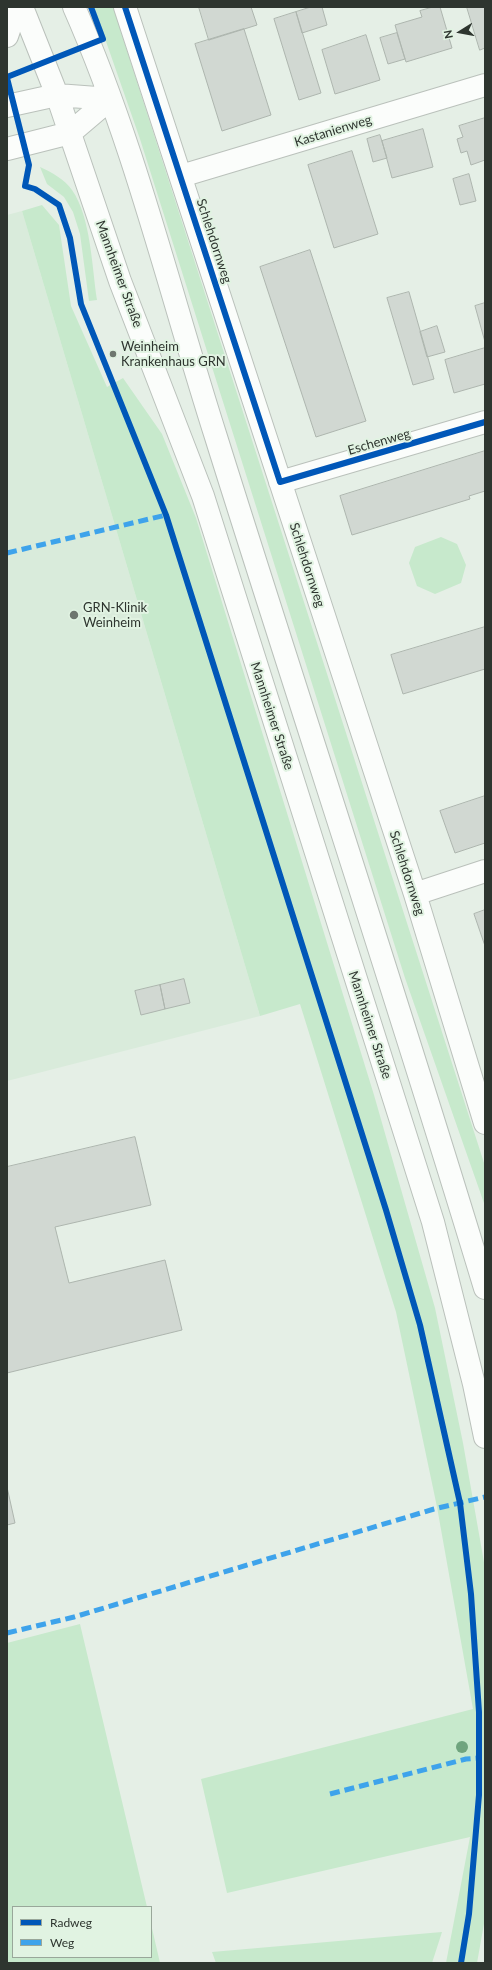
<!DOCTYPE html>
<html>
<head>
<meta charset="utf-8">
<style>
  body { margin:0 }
  #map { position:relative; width:492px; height:1970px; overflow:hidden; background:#e5efe6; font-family:Lato,sans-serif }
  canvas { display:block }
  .frame { position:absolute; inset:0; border:8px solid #2e352f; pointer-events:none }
  .legend { position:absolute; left:12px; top:1906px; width:140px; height:52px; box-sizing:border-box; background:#e1f3e2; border:1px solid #99a79a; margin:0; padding:5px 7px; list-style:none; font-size:12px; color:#2e352f }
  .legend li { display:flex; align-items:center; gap:8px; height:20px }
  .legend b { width:20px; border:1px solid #99a79a }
  .north { position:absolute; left:440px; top:12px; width:40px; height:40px; -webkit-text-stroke:3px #e1f3e2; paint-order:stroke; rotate:259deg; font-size:11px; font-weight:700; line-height:16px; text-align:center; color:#2e352f }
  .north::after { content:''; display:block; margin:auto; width:14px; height:18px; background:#2e352f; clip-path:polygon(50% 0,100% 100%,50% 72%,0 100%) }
</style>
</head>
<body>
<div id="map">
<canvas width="492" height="1970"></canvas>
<div class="frame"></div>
<ul class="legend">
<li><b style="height:5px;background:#0057b8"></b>Radweg</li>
<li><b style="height:5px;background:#3ea3eb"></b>Weg</li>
</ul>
<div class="north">N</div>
</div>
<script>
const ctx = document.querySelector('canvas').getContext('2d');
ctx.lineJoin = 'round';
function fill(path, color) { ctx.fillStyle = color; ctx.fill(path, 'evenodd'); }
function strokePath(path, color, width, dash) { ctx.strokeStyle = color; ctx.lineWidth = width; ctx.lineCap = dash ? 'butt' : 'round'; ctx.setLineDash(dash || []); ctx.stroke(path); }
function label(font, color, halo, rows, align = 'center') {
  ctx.font = font + ' Lato,sans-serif'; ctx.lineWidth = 4; ctx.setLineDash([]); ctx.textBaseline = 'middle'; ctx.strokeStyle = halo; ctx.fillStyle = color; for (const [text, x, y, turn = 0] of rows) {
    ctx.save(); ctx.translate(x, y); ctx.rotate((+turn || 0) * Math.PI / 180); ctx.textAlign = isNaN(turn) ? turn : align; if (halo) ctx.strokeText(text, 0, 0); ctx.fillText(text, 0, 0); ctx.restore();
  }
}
const built = new Path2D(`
  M22,211L260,1016L7,1081V215Z`);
const green = new Path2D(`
  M94,7H113L485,1166V1206L405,978L140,139Z
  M40,167C53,173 64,179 72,190C91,217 92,268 97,300L89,301L80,234L73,212L64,197L47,184Z
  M42,205L59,225L71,306L107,387L123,378L162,434L196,518L374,1095L435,1308L463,1443L485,1568V1918L477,1963H446L470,1837L227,1893L201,1779L473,1709L437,1507L396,1312L300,1004L260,1016L22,211Z
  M441,537L457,544L466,565L461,583L435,594L417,586L409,563L415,547Z
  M80,1624L147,1907H13V1957H151V1924L160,1963H7V1643Z
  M442,1932L432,1963H216L212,1952Z`);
const building = new Path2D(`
  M199,7H251L257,25L209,40Z
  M311,7H322L327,25L302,33L296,12Z
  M433,7H440L452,48L406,62L395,25L422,17L420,11Z
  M467,7H485V48L480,50Z
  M296,12L321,93L299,100L274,19Z
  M244,29L271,115L222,131L195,44Z
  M397,33L405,59L388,64L380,38Z
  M366,35L380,80L335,94L322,50Z
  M485,118V160L471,165L467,151L461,153L457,139L463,137L459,126Z
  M423,129L433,167L392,178L382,141Z
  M380,135L387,158L373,162L367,139Z
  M352,151L378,234L334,248L308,165Z
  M469,174L476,201L460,205L453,179Z
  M310,250L366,421L316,437L260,267Z
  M409,292L434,379L413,385L387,298Z
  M485,303V342L475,306Z
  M437,326L445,352L427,357L420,332Z
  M485,348V384L454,393L445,360Z
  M485,451V491L469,496L470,499L352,535L340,496Z
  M485,627V669L403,694L391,655Z
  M485,796V843L455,853L440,811Z
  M485,910V946L474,914Z
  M184,979L190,1003L165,1009L160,985Z
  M160,985L165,1009L141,1015L135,991Z
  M135,1137L151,1205L55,1227L69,1283L165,1260L182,1330L7,1373V1167Z
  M7,1487L15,1523L7,1525Z`);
const street = new Path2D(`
  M125,7L415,894L485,1123
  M7,36L17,7
  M7,106L57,95
  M7,149L70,133
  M181,176L485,85
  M280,482L485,422
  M415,894L485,871`);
const secondary = new Path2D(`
  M22,7L57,95L120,281L203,496L433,1222L474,1384L485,1437
  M74,7C135,145 170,293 216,437C305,721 399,1003 485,1288
  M57,95L110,99
  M70,133L110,99`);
const quiet = new Path2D(`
  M7,553L166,515L167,518
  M7,1633L74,1617L434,1509L485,1497
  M330,1794L466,1759L479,1758`);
const cycleway = new Path2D(`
  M125,7L280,482L485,422
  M7,77L103,39L91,7
  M7,78L29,165L25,186L35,189L59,205L70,238L81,304L166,515L386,1210L420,1325L460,1503L471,1594L479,1712V1795L469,1914L461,1963`);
const trees = [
  [462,1747]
];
const markers = [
  [113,354,4,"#6e766f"],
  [74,615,5,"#6e766f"]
];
const streetNames = [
  ["Kastanienweg",333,131,-17],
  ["Schlehdornweg",214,241,72],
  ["Mannheimer Straße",119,274,70],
  ["Eschenweg",379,442,-16],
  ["Schlehdornweg",307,565,72],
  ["Mannheimer Straße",272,716,72],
  ["Schlehdornweg",407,873,72],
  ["Mannheimer Straße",370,1025,72]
];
const poiNames = [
  ["Weinheim",121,347],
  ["Krankenhaus GRN",121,362],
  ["GRN-Klinik",83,608],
  ["Weinheim",83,623]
];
fill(built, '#d9ebdb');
fill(green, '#c7e9cc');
fill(building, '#d1d8d2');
strokePath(building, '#adb5ae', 1);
strokePath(street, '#bac1bb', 24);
strokePath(secondary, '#bac1bb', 24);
strokePath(street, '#fbfdfb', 22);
strokePath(secondary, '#fbfdfb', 22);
strokePath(quiet, '#3ea3eb', 5, [10, 5]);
strokePath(cycleway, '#0057b8', 6);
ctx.fillStyle = '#6fa47e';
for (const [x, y] of trees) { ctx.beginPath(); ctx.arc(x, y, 6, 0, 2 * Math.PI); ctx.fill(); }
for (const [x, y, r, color] of markers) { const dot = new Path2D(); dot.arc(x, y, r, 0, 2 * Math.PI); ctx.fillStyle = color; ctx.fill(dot); strokePath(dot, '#e1f3e2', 1.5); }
label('13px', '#2e352f', '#e1f3e2', streetNames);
label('13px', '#2e352f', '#e1f3e2', poiNames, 'left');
</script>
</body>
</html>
